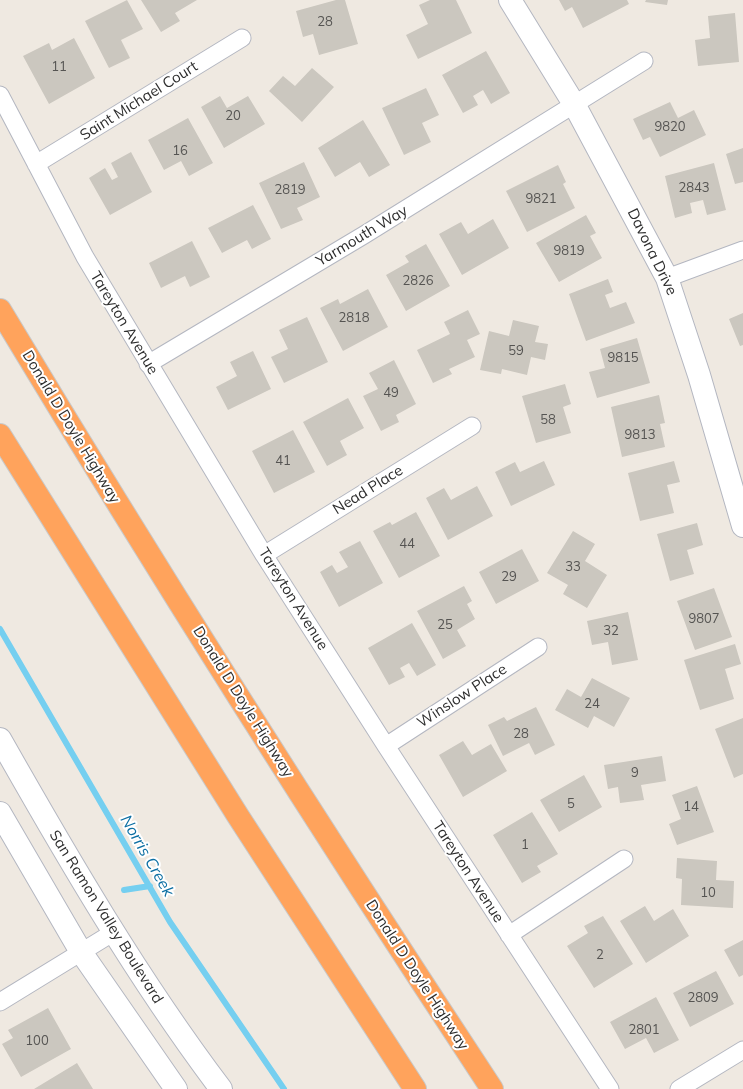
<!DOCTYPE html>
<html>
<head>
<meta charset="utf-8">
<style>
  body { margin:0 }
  canvas { display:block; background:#efe9e1 }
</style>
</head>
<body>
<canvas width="743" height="1089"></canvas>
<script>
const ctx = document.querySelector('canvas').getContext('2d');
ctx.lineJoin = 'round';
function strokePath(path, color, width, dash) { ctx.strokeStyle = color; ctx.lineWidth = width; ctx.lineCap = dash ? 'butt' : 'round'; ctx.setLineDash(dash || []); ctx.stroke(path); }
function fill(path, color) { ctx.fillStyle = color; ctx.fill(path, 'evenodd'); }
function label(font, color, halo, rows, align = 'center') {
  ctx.font = font + ' Mulish,sans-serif'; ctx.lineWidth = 4; ctx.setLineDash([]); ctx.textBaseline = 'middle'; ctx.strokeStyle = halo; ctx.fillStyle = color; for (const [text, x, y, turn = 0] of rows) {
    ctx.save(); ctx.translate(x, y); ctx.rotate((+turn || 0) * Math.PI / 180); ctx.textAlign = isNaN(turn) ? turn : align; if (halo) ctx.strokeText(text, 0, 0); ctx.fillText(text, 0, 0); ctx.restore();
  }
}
const stream = new Path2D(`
  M0,629L170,922L284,1089
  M124,890L150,886`);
const building = new Path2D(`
  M127,0L143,29L121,40L130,58L109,68L85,21Z
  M141,0H197L175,13L180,21L161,32Z
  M336,0H345L358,44L319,55L313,34L303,37L296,11Z
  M430,0H456L472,33L418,59L406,35L428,24L419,5Z
  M559,0H627L629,4L583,28L572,7L565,11Z
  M646,0H668L667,5L645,2Z
  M735,13L739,62L698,66L695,40L710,38L708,16Z
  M74,38L95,78L49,104L23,56L49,43L52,50Z
  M486,51L510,93L491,104L483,90L473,96L478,105L463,113L442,75Z
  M312,68L334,87L302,122L269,91L283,76L295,86Z
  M426,88L439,115L422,123L431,142L404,155L382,108Z
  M220,96L227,108L248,96L265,124L224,148L201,107Z
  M670,102L678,118L694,110L706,135L660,157L650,137L643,140L633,119Z
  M188,118L213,163L189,176L181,161L164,170L148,140Z
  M363,120L390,165L369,177L360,162L335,177L318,148Z
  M743,148V182L735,184L726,154Z
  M131,152L152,192L110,215L89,178L105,168L112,180L118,177L111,163Z
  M304,162L320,197L297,208L303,220L281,229L259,183Z
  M714,163L726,210L707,215L703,200L690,203L692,213L675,218L665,176Z
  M558,165L566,182L563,184L575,208L527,232L506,191Z
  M253,205L271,239L252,249L247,240L222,253L208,228Z
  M586,215L596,233L590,236L602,258L559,282L536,243Z
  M493,219L509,248L462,275L439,234L461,222L468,234Z
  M192,241L210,277L190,287L185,276L161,288L149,263Z
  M426,244L450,286L406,311L386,275L409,262L405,256Z
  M608,279L613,292L605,295L610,308L626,302L635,323L586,341L569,294Z
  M368,289L388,327L343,351L320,308L338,299L340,304Z
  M468,310L480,334L467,340L475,357L449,369L452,374L433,383L417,350L450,334L444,322Z
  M743,313V345L740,346L729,319Z
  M307,317L328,362L284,383L271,357L288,349L279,330Z
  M513,320L539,326L535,342L548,344L545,360L531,357L527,375L502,369L501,374L480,370L489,331L509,336Z
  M637,338L650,383L597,398L589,372L605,368L600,349Z
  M253,351L271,389L228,410L216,387L237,376L230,362Z
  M394,360L416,404L396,415L399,422L381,431L363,396L378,389L369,373Z
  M565,384L571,404L563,407L571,433L536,443L522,396Z
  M659,395L665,423L660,424L665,447L622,457L611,407Z
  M348,398L364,428L340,441L347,455L327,466L303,422Z
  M293,430L315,472L274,493L252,451Z
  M544,461L555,485L511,506L495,472L515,462L520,472Z
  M674,461L680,482L667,485L674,513L640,521L628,473Z
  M477,486L493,516L448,540L426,498L444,488L451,500Z
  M416,512L440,556L399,578L373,531L390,522L392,525Z
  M697,523L703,545L687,550L694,574L670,581L657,534Z
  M573,531L595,544L585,561L607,575L587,608L563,594L568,585L547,573Z
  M360,541L383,583L339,607L320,572L332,565L337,573L348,567L339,552Z
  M522,549L539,581L496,604L479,572Z
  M464,586L472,601L467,604L475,619L457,630L466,646L443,659L417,611Z
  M714,588L732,637L695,650L677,601Z
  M628,612L638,660L612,665L608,642L592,645L587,621Z
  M412,623L436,665L417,676L409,663L400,668L405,677L389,685L368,648Z
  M735,644L741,664L725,669L734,699L700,710L684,660Z
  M592,678L630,698L614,727L594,716L588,728L555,710L567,689L581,697Z
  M536,707L555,745L535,755L529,743L503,756L488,725L504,717L507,721Z
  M743,718V774L734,778L715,729Z
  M463,741L472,755L491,744L507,771L463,797L439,755Z
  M662,756L666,781L641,785L644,800L620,803L618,787L608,789L604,765Z
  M584,775L602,807L559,832L540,800Z
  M697,786L714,832L677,845L669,824L681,819L672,795Z
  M532,812L558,854L537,866L541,872L522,883L493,835Z
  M677,858L717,861L716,880L734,881L733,908L681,905L682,879L676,878Z
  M645,906L654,921L673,909L689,936L646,963L620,921Z
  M603,916L633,964L594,988L567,946L588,933L584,926Z
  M743,940V975L739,977L724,950Z
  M716,971L734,1004L690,1027L673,993Z
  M656,997L679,1040L654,1053L646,1038L625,1049L610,1022Z
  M48,1008L71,1049L21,1077L2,1044L13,1038L8,1030Z
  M77,1063L93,1089H34Z`);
const street = new Path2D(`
  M0,95L85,257L264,555L386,746L610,1089
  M36,164L242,38
  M667,278L743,250
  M148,364L364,235L644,61
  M264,555L472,426
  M386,746L538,647
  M509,935L624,859
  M0,1002L114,932
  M679,1089L743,1050`);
const secondary = new Path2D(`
  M510,0L574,104L667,278L699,375L743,526
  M0,739C68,859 138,979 221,1089
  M0,813L81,952L176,1089`);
const highway = new Path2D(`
  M0,310C158,573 323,833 492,1089
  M0,435L238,816L415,1089`);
const numberNames = [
  ["28",325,22],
  ["11",59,67],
  ["20",233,116],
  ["9820",670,127],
  ["16",180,151],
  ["2843",694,188],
  ["2819",290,190],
  ["9821",541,199],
  ["9819",569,251],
  ["2826",418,281],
  ["2818",354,318],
  ["59",516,351],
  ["9815",623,358],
  ["49",391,393],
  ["58",548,420],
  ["9813",640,435],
  ["41",283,461],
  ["44",407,544],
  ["33",573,567],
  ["29",509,577],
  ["9807",704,619],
  ["25",445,625],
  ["32",611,631],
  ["24",592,704],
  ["28",521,734],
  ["9",635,773],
  ["5",571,804],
  ["14",691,807],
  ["1",525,845],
  ["10",708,893],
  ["2",600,955],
  ["2809",703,998],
  ["2801",644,1030],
  ["100",37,1041]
];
const streetNames = [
  ["Saint Michael Court",139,101,-32],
  ["Yarmouth Way",362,236,-31],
  ["Davona Drive",652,252,64],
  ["Tareyton Avenue",124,323,59],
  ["Donald D Doyle Highway",71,427,59],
  ["Nead Place",368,490,-32],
  ["Tareyton Avenue",293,599,58],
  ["Winslow Place",462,696,-33],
  ["Donald D Doyle Highway",243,702,58],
  ["Tareyton Avenue",468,872,57],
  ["San Ramon Valley Boulevard",106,917,58],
  ["Donald D Doyle Highway",417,975,57]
];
const waterNames = [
  ["Norris Creek",147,856,60]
];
strokePath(stream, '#75cff0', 6);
fill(building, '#cbc7bf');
strokePath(street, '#b4b7c1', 19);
strokePath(secondary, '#b4b7c1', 24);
strokePath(highway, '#c9c9c9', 24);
strokePath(street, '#fff', 17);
strokePath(secondary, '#fff', 22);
strokePath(highway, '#ffa35c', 22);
label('13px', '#555452', null, numberNames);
label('15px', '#2e2e2e', '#fff', streetNames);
label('italic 16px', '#0d6fa3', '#fff', waterNames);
</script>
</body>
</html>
